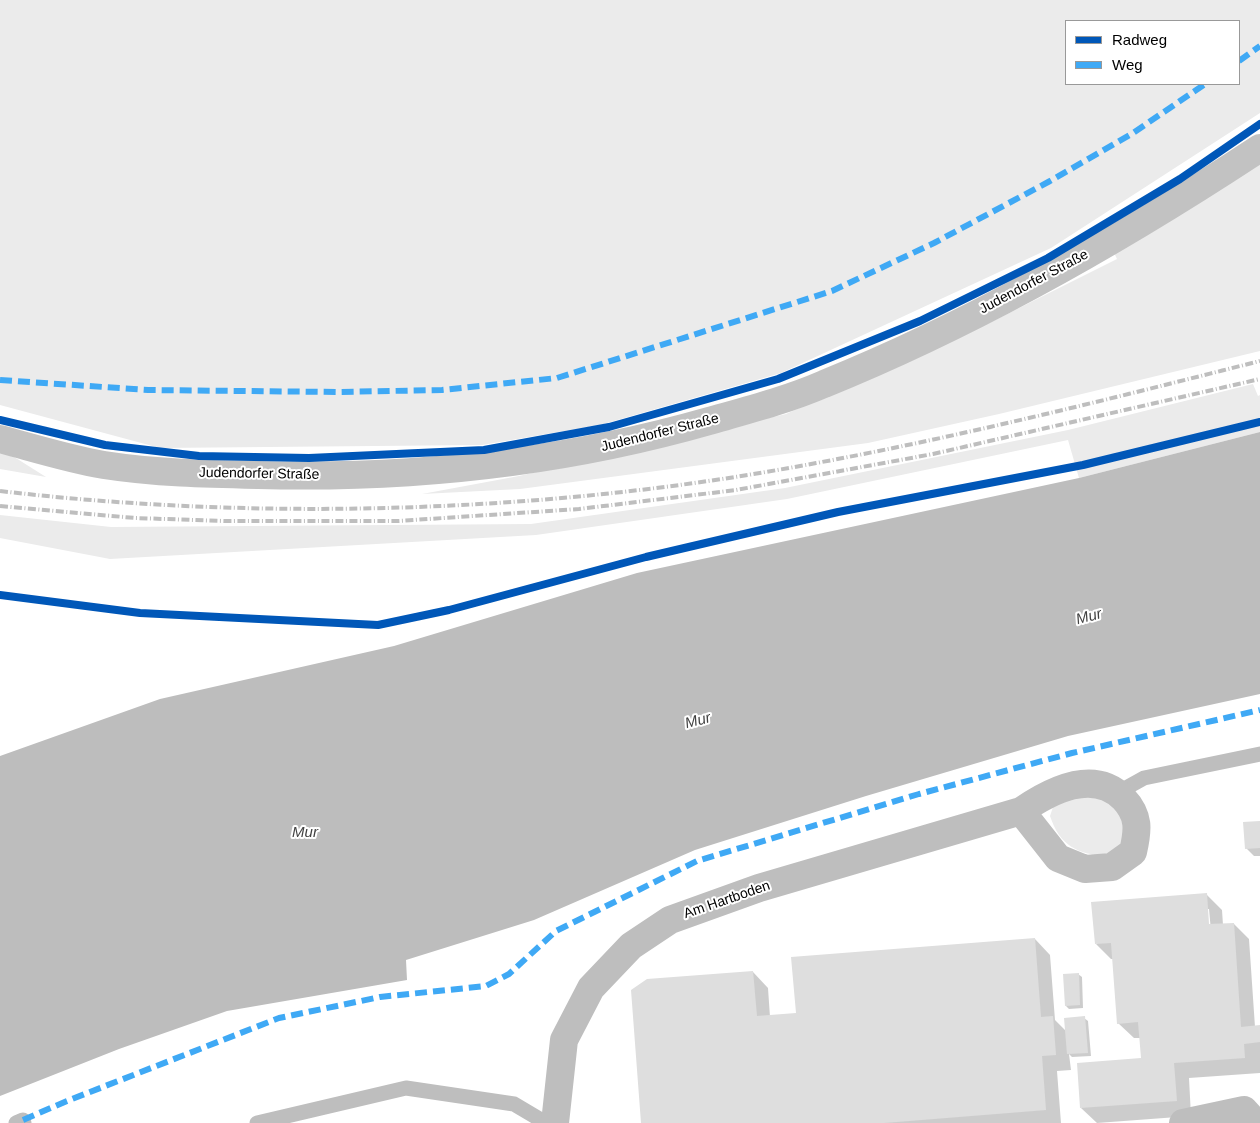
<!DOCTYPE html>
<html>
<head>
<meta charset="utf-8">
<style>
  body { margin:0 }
  #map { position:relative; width:1260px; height:1123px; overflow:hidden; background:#fff; font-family:Helvetica,sans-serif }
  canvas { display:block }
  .legend { position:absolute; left:1065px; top:20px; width:175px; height:65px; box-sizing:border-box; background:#fff; border:1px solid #999; margin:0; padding:6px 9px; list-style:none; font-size:15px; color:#000 }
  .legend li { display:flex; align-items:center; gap:10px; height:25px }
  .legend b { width:25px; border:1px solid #999 }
</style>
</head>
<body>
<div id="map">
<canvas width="1260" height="1123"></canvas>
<ul class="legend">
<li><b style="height:6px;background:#0057b8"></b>Radweg</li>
<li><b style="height:6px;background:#3fa9f5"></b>Weg</li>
</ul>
</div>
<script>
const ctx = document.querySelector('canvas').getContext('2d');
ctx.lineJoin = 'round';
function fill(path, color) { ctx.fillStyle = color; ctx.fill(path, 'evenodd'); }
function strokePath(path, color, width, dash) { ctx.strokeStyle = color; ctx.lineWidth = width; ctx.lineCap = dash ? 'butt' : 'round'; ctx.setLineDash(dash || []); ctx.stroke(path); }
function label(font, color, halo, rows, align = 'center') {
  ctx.font = font + ' Helvetica,sans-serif'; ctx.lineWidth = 4; ctx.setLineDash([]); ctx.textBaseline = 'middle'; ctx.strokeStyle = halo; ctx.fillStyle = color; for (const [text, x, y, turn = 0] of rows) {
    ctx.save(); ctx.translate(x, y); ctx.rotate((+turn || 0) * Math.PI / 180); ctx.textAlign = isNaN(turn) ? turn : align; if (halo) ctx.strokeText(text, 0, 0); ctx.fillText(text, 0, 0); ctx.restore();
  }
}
const green = new Path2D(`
  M0,0H1260V113L1051,248L781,373L600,425L482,445L160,448L0,405ZM1066,21H1239V84H1066Z
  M1260,148V351L999,414L868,443L520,489L422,494L519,476L786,414L991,322L1117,259L1109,242Z
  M1253,384L1258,396L1260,395V432L1079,478L1068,440L787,499L536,535L110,559L0,538V515L111,527L531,524L785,488L1068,430Z
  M0,448L46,477L0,469Z
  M1092,794C1121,805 1126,810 1124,842L1107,856C1077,854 1060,846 1050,816L1054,804Z`);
const water = new Path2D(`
  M1260,432V694L1068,736L866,796L695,850L534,920L406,960L407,980L227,1011L119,1049L0,1096V756L160,699L394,646L637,573L1079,478Z`);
const shadow = new Path2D(`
  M1260,822V856H1254L1246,848Z
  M1207,895L1222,910L1223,925L1234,924L1249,939L1255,1027H1260V1073L1189,1078L1191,1116L1097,1123L1081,1108L1142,1059L1141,1038H1134L1118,1023L1114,959H1111L1096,944ZM1207,909H1209L1211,931H1208Z
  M1035,939L1050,955L1055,1020L1067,1032L1084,1018L1088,1021L1091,1056L1072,1057L1069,1054L1071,1070L1057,1071L1061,1123H643L753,972L768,988L770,1017L797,1015Z
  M1078,974L1082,977L1083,1008L1069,1009L1066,1006Z`);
const building = new Path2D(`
  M1260,821V848L1245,849L1243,822Z
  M1207,893L1209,924L1234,923L1241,1027L1260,1025V1042L1244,1044L1245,1058L1174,1063L1177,1101L1080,1108L1077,1063L1141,1058L1138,1022L1117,1024L1111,943L1095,944L1091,902Z
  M1035,938L1041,1017L1053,1016L1056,1055L1042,1056L1046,1110L884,1123H641L631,990L647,979L753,971L757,1016L796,1013L791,957Z
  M1079,973L1080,1005L1065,1006L1063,974Z
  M1085,1016L1088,1053L1067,1054L1064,1018Z`);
const lane = new Path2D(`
  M1117,793L1144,778L1260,754
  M16,1123L23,1120L24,1123
  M257,1123L406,1088L514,1104L546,1123`);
const street = new Path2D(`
  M555,1123L564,1040L591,988L631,946L670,920L759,888L1021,811C1050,791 1093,768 1123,798C1140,816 1138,830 1133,852L1112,867L1085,869L1058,858L1021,811
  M1183,1123L1244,1110L1256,1123`);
const secondary = new Path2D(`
  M0,439C34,448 69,459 104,465C155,473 207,474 258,475C411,479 562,463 709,421C748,410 787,400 824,384C977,322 1122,239 1260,148`);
const rail = new Path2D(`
  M0,491C239,519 497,514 735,477C912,449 1086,405 1260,361
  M0,506L135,518L224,521H398L579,509L736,490L933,454L1260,379`);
const quiet = new Path2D(`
  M1239,61L1260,46
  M0,380L148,390L336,392L442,390L557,378L832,291L934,243L1050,181L1133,133L1205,84
  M23,1120L67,1101L279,1018L380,997L486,986L509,974L556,931L697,861L919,794L1072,753L1260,710`);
const cycleway = new Path2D(`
  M0,420L105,445L199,456L309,458L484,450L609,427L778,379L920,321L1048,258L1180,179L1260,124
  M0,595L140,613L378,625L449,610L646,557L838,512L1083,465L1260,422`);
const streetNames = [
  ["Judendorfer Straße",1034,282,-28],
  ["Judendorfer Straße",660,433,-14],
  ["Judendorfer Straße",259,474,1],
  ["Am Hartboden",727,900,-19]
];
const waterNames = [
  ["Mur",1089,617,-15],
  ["Mur",698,721,-15],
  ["Mur",305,833]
];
fill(green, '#ebebeb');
fill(water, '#bdbdbd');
fill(shadow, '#0003');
fill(building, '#dedede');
strokePath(lane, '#bebebe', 15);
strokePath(street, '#bebebe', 28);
strokePath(secondary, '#c2c2c2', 28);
strokePath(rail, '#bebebe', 4, [8, 2.5, 1, 2.5]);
strokePath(quiet, '#3fa9f5', 6, [12, 6]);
strokePath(cycleway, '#0057b8', 8);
label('14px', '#000', '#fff', streetNames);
label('italic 15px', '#424242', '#fff', waterNames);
</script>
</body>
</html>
